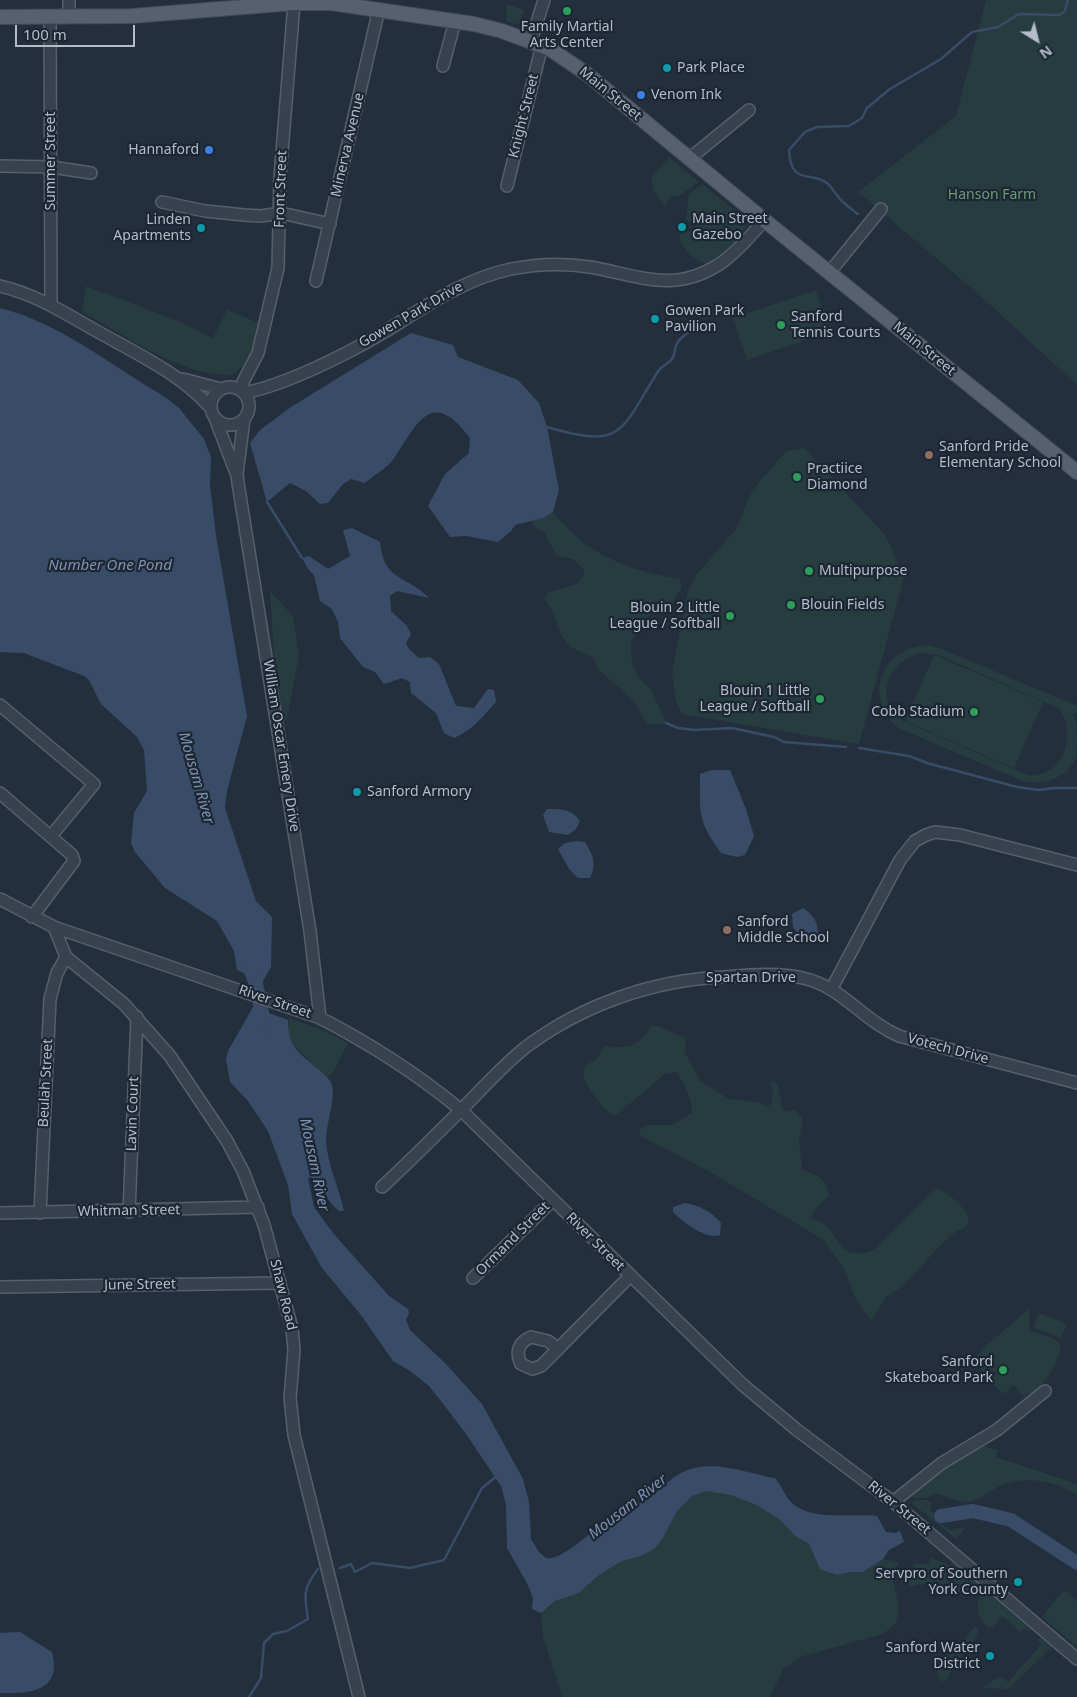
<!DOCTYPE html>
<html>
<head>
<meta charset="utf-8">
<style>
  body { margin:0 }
  #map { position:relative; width:1077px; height:1697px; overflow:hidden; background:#242f3e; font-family:"Noto Sans",sans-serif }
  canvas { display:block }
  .north { position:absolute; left:1012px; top:15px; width:50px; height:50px; -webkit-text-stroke:4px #1d2633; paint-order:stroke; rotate:144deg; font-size:14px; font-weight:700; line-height:20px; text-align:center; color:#b4bcc9 }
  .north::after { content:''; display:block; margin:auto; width:18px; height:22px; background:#b4bcc9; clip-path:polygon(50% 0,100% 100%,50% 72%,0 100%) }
  .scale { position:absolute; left:15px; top:25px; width:120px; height:22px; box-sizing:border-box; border:2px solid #b4bcc9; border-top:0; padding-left:6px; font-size:15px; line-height:18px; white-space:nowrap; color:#b4bcc9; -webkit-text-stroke:4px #1d2633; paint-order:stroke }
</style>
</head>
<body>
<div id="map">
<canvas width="1077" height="1697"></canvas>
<div class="north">N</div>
<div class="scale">100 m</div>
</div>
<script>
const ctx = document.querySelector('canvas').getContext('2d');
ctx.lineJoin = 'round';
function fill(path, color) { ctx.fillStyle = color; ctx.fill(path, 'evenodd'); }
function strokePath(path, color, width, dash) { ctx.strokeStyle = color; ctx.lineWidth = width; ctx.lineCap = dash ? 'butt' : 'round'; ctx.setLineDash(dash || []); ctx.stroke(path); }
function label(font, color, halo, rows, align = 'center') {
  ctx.font = font + ' "Noto Sans",sans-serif'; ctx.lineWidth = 4.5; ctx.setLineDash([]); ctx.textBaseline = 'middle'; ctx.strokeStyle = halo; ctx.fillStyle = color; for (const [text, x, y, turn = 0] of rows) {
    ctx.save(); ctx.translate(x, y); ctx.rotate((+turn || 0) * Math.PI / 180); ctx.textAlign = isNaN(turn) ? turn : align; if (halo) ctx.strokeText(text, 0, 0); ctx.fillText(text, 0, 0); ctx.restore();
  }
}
const green = new Path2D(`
  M986,0H1077V385L975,291L858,192L956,116Z
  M507,4L524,10L520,25L506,21Z
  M669,157L699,182L679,196H672L664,206L654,191L651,178Z
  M703,184L748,222L734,245L707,264C694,260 681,248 679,235L695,229L694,223L686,221L689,194Z
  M86,286L181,322L213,338L227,310L259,323C255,342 251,364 232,375C178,376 128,336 82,312Z
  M816,290L829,332L747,360L733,318Z
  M804,448L886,536L904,577L859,744L682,714L676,701L672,672L688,591L697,574L736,529L752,491L786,451Z
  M553,512C585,554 629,571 680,579L682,588L672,603L653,611L639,627L631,642L632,665L640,679L652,691L666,723L647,725L635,702L599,670L593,657L570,647L560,633L553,611L544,599L547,593L577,584L584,575V570L573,559L556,555L545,533L534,526L531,520L543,518Z
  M270,591L293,616L299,656L287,719L278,726Z
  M927,645L942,649L1077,706V713L1073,714C1077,722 1077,728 1077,737C1077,743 1077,750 1076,756C1070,777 1045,785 1025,782L898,728C863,697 880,648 927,645ZM920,653L939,655L1060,709C1077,736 1064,778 1028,775L903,721C872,699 888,662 920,653Z
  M934,655L1043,702L1014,768L905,721Z
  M289,1018L328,1032L348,1043L332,1074L326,1077L291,1043L288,1036Z
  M651,1025L660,1027L686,1038L685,1052L700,1081L729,1099L758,1102L767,1107L772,1103L773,1091L770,1082L773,1080L777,1084L783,1111L795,1110L803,1119L799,1141L802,1169C817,1176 827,1178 829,1196L819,1204L810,1218C815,1220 821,1222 825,1225C844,1242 838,1261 873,1250L936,1189C949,1192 963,1206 969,1218L966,1227L955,1232L938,1248L902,1287L886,1297L872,1320L869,1319L854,1295L844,1269L824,1240L708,1171L639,1135L640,1130L646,1125H672L692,1113C692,1099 684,1083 676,1072L665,1074L615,1116C606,1113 587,1088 584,1078C583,1075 585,1069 585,1066L598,1058L604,1046C627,1049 641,1047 651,1025Z
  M1029,1309L1030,1330L1056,1340L1061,1345C1057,1366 1047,1381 1031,1395L1029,1393L1024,1397L1014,1385L1003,1394L994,1385V1381L972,1361L988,1344Z
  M1039,1313L1067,1324L1061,1338L1033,1327Z
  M983,1446L998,1450L996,1457L1077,1484V1495C1053,1479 1022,1475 996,1488C987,1493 979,1500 968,1502C957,1503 946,1496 935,1493L927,1498H912L911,1497L935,1474L979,1447Z
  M706,1491L731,1495L756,1505L779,1519L795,1536L809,1544L820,1568L837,1575L852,1571L863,1572L883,1559L899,1563L892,1575L899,1608L896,1623L883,1634L803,1656L783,1669L770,1697H562L543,1636L541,1613L555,1601L579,1593L599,1575L622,1561L641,1556L662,1540L677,1511L692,1496Z
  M915,1500H927L932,1502L930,1509L939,1522L951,1531L967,1526L956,1539L914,1505L912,1503Z
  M930,1557L950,1566L953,1562L979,1582L968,1596C949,1588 932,1578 911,1587L907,1579L915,1563L929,1565Z
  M986,1590L1030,1629V1632L1024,1629L1020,1632L1002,1616L993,1627H987C976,1616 973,1600 986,1590Z
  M1064,1590L1077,1601V1647L1042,1617Z
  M975,1626L978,1630C976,1648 947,1666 949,1678L941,1682L937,1675L940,1661L956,1649Z
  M1039,1638H1043L1053,1646L1009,1689L982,1688L1000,1676L1008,1682L1041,1645L1038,1641Z`);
const water = new Path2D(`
  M0,308C60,323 112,366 165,397L179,408L204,439L211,457L210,485L216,536L247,716L227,791L225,808L256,901L272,917L271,967L262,983L248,981L246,974L237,970L234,951L217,921L165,888L135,852L131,843L134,813L147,791L144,750L137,737L101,704L89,680L84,676L24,653L0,652Z
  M411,333L453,345L458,357L518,380L539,403L547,427L559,490L553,512L543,518L515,525L511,531L498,542L466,536L450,537L428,506L445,474L469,453L470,438C430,384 416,427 392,461C385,469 373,476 365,483L351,479L343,484L328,503L320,504L306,491L290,483L267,502L250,443L260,430L291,407Z
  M352,528L380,542C383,582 409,576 429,598L397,591L390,596L391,611L407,626L411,634L406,643L409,649L419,658L430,657L439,664L456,706L474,708L488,689L494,690L496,702C482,717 473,730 454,738L444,733L436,713L411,693L410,682L402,678L384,684L375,672L363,667L340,638L338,622L332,609L320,601L314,575L308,569L302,558L309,556L328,569L350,556L343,530Z
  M712,770H730L746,809L754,836L745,855L737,857L721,853C697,820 700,813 700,774Z
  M547,809C561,809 572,809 580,821L576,829L568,835L549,832L543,815Z
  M576,841L585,842C593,855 597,864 590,878H578L569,869L558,849L565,843Z
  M803,908C815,916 820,925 817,939L810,943L804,942L793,927L792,914Z
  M253,1007L288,1020C288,1047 298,1052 318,1069C322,1073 328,1077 331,1083C337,1096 326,1124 326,1140C327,1164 339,1187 344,1211H339C328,1202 323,1188 311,1177L308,1178L314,1207L333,1233L389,1296L408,1309L409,1313L406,1320L410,1330L445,1363L482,1404L523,1479L529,1502L531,1539L539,1552L546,1558C561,1562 596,1528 608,1518C618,1510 632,1509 642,1502C662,1490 675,1470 700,1467C724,1463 751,1474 775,1478C781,1485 784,1494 790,1501C809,1522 851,1513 877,1516L886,1532L895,1533L900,1531L904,1542L889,1550L883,1559L863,1572H852L837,1575L820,1569L809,1544L795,1536L779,1519L756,1505L731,1495L706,1491L692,1496L677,1511L662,1540L654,1549L641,1556L622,1561L599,1575L579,1593L555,1601L541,1613L532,1609L533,1598L527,1583L507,1548L506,1504L501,1486L466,1434L441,1401L429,1386L410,1371L393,1361L361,1315L322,1268L292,1214L288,1185L268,1131L248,1101L230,1082L226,1059L228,1051Z
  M685,1203C699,1205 712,1212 721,1223L720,1235C705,1240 683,1222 673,1212V1207Z
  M20,1632L52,1652C62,1691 31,1694 0,1693V1633Z`);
const stream = new Path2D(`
  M858,214C850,208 842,203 837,195C833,191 831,186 827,183C810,171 791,186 789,150L805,132L817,127L849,126L862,118L867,108L890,89L941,59L972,32L998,27L1019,14L1059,15L1065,11L1068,0
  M547,427C625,450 620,431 659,370C662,366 668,364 671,360C675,357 674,350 676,346C679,338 686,334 692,330
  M267,502L302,558
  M666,723L678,728L694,730L732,728L774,737L784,742L846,747
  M859,748L909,756L927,763L1017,787L1039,790L1054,788H1077
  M340,1568L351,1564L355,1572L372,1563L410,1568L444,1560L482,1488L497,1476
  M249,1697L261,1678L264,1643L273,1634L287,1631L308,1619C304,1596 303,1588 318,1569`);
const river = new Path2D(`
  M249,966L256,984L265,1027
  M941,1516L973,1511L1011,1520L1077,1563`);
const minor = new Path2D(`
  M69,0V17
  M50,17L51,305
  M531,41L544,0
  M443,66L455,21
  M689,159L749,110
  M0,166L52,167L91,173
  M507,186L542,45
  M162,202L205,211L244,215L261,216L281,213L330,224
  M829,273L881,209
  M316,281L379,9
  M0,286C36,294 68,315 100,333C140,355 180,374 211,408
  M183,379L221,389
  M211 406a19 19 0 1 1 38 0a19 19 0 1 1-38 0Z
  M243,392V382L258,353L278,268L280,177L294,3
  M244,393C286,385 349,353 386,331C426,306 464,279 511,269C536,264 564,263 590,267C641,276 676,295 724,261C739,249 752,235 764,220
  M215,418L236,473
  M244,419L237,474L238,483L310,931L320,1018
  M0,705L94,784L51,836
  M0,793L72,855L74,861L32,917
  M0,899L54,927L320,1018C371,1044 417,1074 461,1110L743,1385L797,1430L893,1502L1077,1659
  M54,927L66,957L124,1004L170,1056L227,1141L243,1171L264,1225L292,1328L294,1350L290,1398L294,1435L359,1697
  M832,988L900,860L915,841L926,835L935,832L960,835L1077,865
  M382,1187C409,1162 435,1136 461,1110C482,1089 502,1066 526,1047C582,1005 653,980 723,977C748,975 778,972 803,978C843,987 862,1020 899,1036L1077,1083
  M129,1212L137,1017
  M0,1213L258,1207
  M40,1213L50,999L57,973L66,957
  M473,1278L553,1200
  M0,1287L280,1283
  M531,1337L548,1341L558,1349L541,1366L532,1369L521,1364C515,1352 519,1342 531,1337Z
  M558,1349L630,1276
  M893,1502L942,1463L997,1430L1045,1391`);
const major = new Path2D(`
  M0,17L132,16L294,3H331L474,24L502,31L550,49L587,74L764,220L1077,472`);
const markers = [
  [567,11,5,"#2e9e5b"],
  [667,68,5,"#0f9aa8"],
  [641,95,5,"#3f7fe0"],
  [209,150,5,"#3f7fe0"],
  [682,227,5,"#0f9aa8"],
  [201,228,5,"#0f9aa8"],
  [655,319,5,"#0f9aa8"],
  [781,325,5,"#2e9e5b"],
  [929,455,5,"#8d6e63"],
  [797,477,5,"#2e9e5b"],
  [809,571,5,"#2e9e5b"],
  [791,605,5,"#2e9e5b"],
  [730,616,5,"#2e9e5b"],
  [820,699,5,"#2e9e5b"],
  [974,712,5,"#2e9e5b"],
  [357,792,5,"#0f9aa8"],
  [727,930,5,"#8d6e63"],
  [1003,1370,5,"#2e9e5b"],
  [1018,1582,5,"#0f9aa8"],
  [990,1656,5,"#0f9aa8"]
];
const poiNames = [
  ["Family Martial",567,27,"center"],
  ["Arts Center",567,43,"center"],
  ["Park Place",677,68],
  ["Venom Ink",651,95],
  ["Hannaford",199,150,"right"],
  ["Main Street",692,219],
  ["Gazebo",692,235],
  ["Linden",191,220,"right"],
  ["Apartments",191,236,"right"],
  ["Gowen Park",665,311],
  ["Pavilion",665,327],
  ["Sanford",791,317],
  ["Tennis Courts",791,333],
  ["Sanford Pride",939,447],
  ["Elementary School",939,463],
  ["Practiice",807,469],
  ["Diamond",807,485],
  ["Multipurpose",819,571],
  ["Blouin Fields",801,605],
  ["Blouin 2 Little",720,608,"right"],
  ["League / Softball",720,624,"right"],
  ["Blouin 1 Little",810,691,"right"],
  ["League / Softball",810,707,"right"],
  ["Cobb Stadium",964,712,"right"],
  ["Sanford Armory",367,792],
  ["Sanford",737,922],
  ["Middle School",737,938],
  ["Sanford",993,1362,"right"],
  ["Skateboard Park",993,1378,"right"],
  ["Servpro of Southern",1008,1574,"right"],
  ["York County",1008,1590,"right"],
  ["Sanford Water",980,1648,"right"],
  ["District",980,1664,"right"]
];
const streetNames = [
  ["Main Street",610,94,39],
  ["Knight Street",524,116,-76],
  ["Minerva Avenue",348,145,-77],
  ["Summer Street",51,161,-90],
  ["Front Street",281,189,-88],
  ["Gowen Park Drive",411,315,-30],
  ["Main Street",924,349,39],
  ["William Oscar Emery Drive",281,746,81],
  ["Spartan Drive",751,978],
  ["River Street",275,1002,19],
  ["Votech Drive",948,1049,15],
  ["Beulah Street",46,1083,-87],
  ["Lavin Court",133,1114,-88],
  ["Whitman Street",129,1211,-1],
  ["Ormand Street",513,1239,-45],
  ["River Street",595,1242,45],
  ["June Street",140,1285,-1],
  ["Shaw Road",283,1295,76],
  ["River Street",899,1508,39]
];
const parkNames = [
  ["Hanson Farm",992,195]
];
const waterNames = [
  ["Number One Pond",110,566],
  ["Mousam River",196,778,74],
  ["Mousam River",314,1165,78],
  ["Mousam River",628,1507,-38]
];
fill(green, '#263c3f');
fill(water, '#394c67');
strokePath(stream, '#394c67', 2.5);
strokePath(river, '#394c67', 14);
strokePath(minor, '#565f6c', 14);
strokePath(major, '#414a57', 16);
strokePath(minor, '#38414e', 11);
strokePath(major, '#56606e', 14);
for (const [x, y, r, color] of markers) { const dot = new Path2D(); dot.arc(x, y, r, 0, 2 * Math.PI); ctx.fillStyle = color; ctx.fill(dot); strokePath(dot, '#1d2633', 2); }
label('14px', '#b4bcc9', '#1d2633', poiNames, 'left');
label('14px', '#b4bcc9', '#1d2633', streetNames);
label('14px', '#6b9a76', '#1d2633', parkNames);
label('italic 15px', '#7c92b1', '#1d2633', waterNames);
</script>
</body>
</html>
